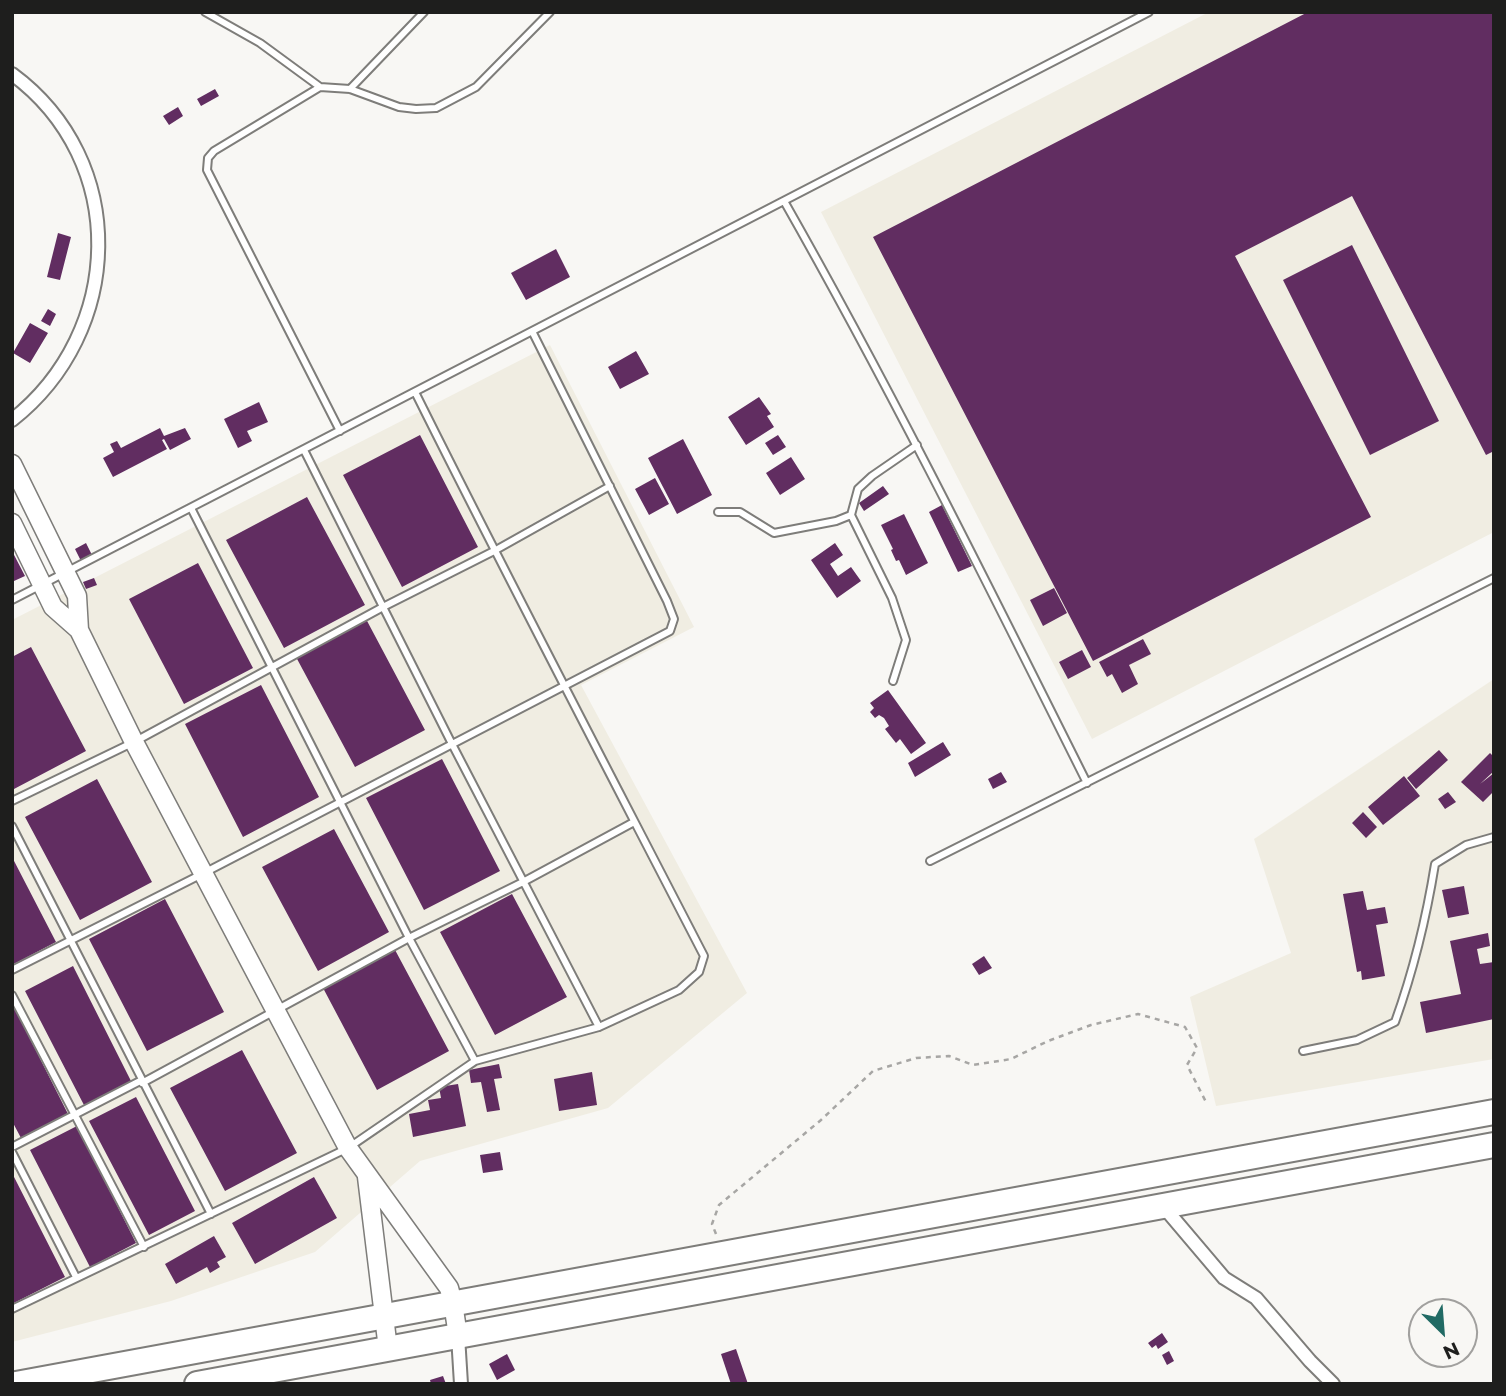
<!DOCTYPE html>
<html>
<head>
<meta charset="utf-8">
<style>
  body { margin:0 }
  #map { position:relative; width:1506px; height:1396px; overflow:hidden; background:#f8f7f4; font-family:Montserrat,sans-serif }
  canvas { display:block }
  .frame { position:absolute; inset:0; border:14px solid #1e1e1d; pointer-events:none }
  .north { position:absolute; left:1408px; top:1298px; width:70px; height:70px; box-sizing:border-box; background:#f8f7f4; border:2px solid #a1a09e; border-radius:50%; rotate:155deg; font-size:19px; font-weight:700; line-height:28px; text-align:center; color:#1e1e1d }
  .north::after { content:''; display:block; margin:auto; width:24px; height:32px; background:#216a64; clip-path:polygon(50% 0,100% 100%,50% 72%,0 100%) }
</style>
</head>
<body>
<div id="map">
<canvas width="1506" height="1396"></canvas>
<div class="frame"></div>
<div class="north">N</div>
</div>
<script>
const ctx = document.querySelector('canvas').getContext('2d');
ctx.lineJoin = 'round';
function fill(path, color) { ctx.fillStyle = color; ctx.fill(path, 'evenodd'); }
function strokePath(path, color, width, dash) { ctx.strokeStyle = color; ctx.lineWidth = width; ctx.lineCap = dash ? 'butt' : 'round'; ctx.setLineDash(dash || []); ctx.stroke(path); }
const built = new Path2D(`
  M1209,12H1494V532L1092,739L821,212Z
  M550,345L694,627L581,685L747,993L608,1108L420,1161L315,1252L171,1301L12,1342V620Z
  M1494,679V1059L1216,1106L1190,997L1291,953L1254,839Z`);
const building = new Path2D(`
  M1308,12H1494V451L1486,455L1352,196L1235,256L1371,517L1093,661L873,237Z
  M215,89L219,96L201,106L197,99Z
  M178,107L183,116L169,125L163,116Z
  M58,233L71,237L60,280L47,277Z
  M1352,245L1439,421L1370,455L1283,280Z
  M556,249L570,277L526,300L511,273Z
  M48,309L56,314L50,326L41,321Z
  M30,323L48,333L30,363L13,353Z
  M636,351L649,374L620,389L608,367Z
  M759,397L771,414L767,416L774,427L746,445L728,417Z
  M259,402L268,422L247,431L252,441L238,448L224,419Z
  M160,428L164,436L185,428L191,439L170,450L164,439L162,440L167,449L113,477L103,458L114,452L110,444L117,441L121,448Z
  M420,435L478,547L402,587L343,475Z
  M778,435L786,447L773,455L765,443Z
  M683,439L712,495L677,514L648,458Z
  M791,457L805,479L780,495L766,473Z
  M655,478L669,504L649,515L635,489Z
  M883,486L889,494L864,511L859,503Z
  M307,497L365,605L284,648L226,540Z
  M942,505L972,566L958,572L929,512Z
  M904,514L928,563L906,575L899,560L896,561L891,550L893,549L881,525Z
  M86,543L92,555L81,561L75,549Z
  M835,543L843,555L830,564L838,576L851,567L861,581L837,598L811,560Z
  M12,551L25,576L14,581L12,579Z
  M198,563L253,668L184,704L129,599Z
  M94,578L97,585L86,589L83,582Z
  M1054,588L1067,613L1043,626L1030,600Z
  M366,619L425,730L355,767L296,657Z
  M1143,639L1151,654L1129,665L1138,684L1122,693L1112,674L1107,677L1099,662Z
  M31,647L86,751L14,789L12,657Z
  M1082,650L1091,667L1068,679L1059,662Z
  M261,685L319,797L243,837L185,724Z
  M888,690L926,743L911,754L900,739L896,743L885,729L889,726L884,718L879,715L875,718L870,712L874,708L870,703Z
  M943,742L951,755L915,777L908,763Z
  M1439,750L1448,760L1416,789L1407,778Z
  M1490,753L1494,757V771L1480,784L1494,773V791L1483,802L1461,782Z
  M442,759L500,871L424,910L366,798Z
  M1001,772L1007,782L993,789L988,779Z
  M1404,776L1420,796L1383,825L1368,807Z
  M97,779L152,882L80,920L25,817Z
  M1448,792L1456,802L1445,809L1438,799Z
  M1363,812L1377,827L1366,838L1352,823Z
  M334,829L389,932L318,971L262,867Z
  M12,857L56,942L12,965Z
  M1464,886L1469,914L1448,918L1442,890Z
  M1363,891L1367,910L1385,907L1388,923L1376,925L1385,976L1362,980L1361,971L1357,972L1343,894Z
  M512,894L567,997L495,1035L440,932Z
  M165,899L224,1012L147,1051L89,939Z
  M1488,933L1490,946L1477,949L1480,964L1494,962V1019L1426,1033L1420,1002L1461,994L1450,941Z
  M394,948L449,1051L377,1090L322,986Z
  M984,956L992,968L979,975L972,964Z
  M73,966L132,1083L85,1107L25,991Z
  M12,1003L68,1114L21,1138L12,1121Z
  M242,1050L297,1153L225,1191L170,1088Z
  M499,1064L502,1078L494,1079L500,1110L487,1112L481,1082L471,1083L469,1070Z
  M592,1072L597,1105L559,1111L554,1079Z
  M458,1084L466,1126L413,1137L409,1114L430,1110L428,1100L441,1098L439,1087Z
  M136,1097L195,1211L149,1235L89,1121Z
  M77,1126L136,1243L90,1267L30,1150Z
  M500,1152L503,1170L483,1173L480,1155Z
  M12,1173L65,1277L12,1304Z
  M314,1177L337,1218L255,1264L232,1223Z
  M214,1236L226,1257L217,1262L220,1267L210,1273L207,1267L176,1284L165,1264Z
  M1162,1333L1168,1342L1158,1349L1156,1345L1152,1348L1148,1343Z
  M736,1349L748,1384H731L721,1354Z
  M1169,1351L1174,1361L1167,1365L1162,1355Z
  M507,1354L515,1370L497,1380L489,1364Z
  M443,1376L446,1384H431L430,1380Z`);
const path = new Path2D(`
  M716,1234L712,1224L719,1205L821,1120L873,1071L916,1058L949,1056L973,1065L1011,1059L1048,1041L1091,1025L1138,1014L1185,1027L1197,1048L1187,1065L1206,1102`);
const lane = new Path2D(`
  M205,12L260,43L320,87L214,151L208,158L207,170L340,431
  M320,87L350,89L399,107L416,109L436,108L476,87L550,12
  M350,89L424,12
  M784,201C892,391 989,587 1087,783
  M304,450L452,744L599,1027
  M191,508L409,938L475,1061
  M718,512H740L774,533L836,521L851,515
  M12,600L1149,12
  M893,681L906,640L892,598L851,515L858,489L872,476L917,445
  M12,801L134,742L383,607L494,551L610,486
  M12,826L211,1214
  M930,861L1494,578
  M12,970L204,873L670,631L674,619L667,601L532,331
  M12,995L144,1247
  M1303,1051L1357,1040L1395,1022C1414,969 1426,920 1435,864L1466,845L1494,837
  M142,1083L409,938L523,882L634,822
  M12,1147L142,1080
  M12,1152L76,1277
  M12,1309L348,1148L475,1061L599,1027L679,990L699,972L704,956C607,768 509,581 415,392`);
const street = new Path2D(`
  M12,74C130,161 124,332 12,420
  M1163,1206L1224,1278L1256,1298L1310,1361L1333,1384
  M458,1336L461,1384`);
const secondary = new Path2D(`
  M12,464L77,596L79,630L134,742L348,1148L449,1288L453,1303L458,1336
  M12,523L53,607L79,630
  M367,1177L388,1349`);
const highway = new Path2D(`
  M16,1384L1494,1112
  M197,1384L1494,1145`);
fill(built, '#f0ede2');
fill(building, '#612d61');
strokePath(lane, '#7e7d7a', 10);
strokePath(street, '#7e7d7a', 16);
strokePath(secondary, '#7e7d7a', 21);
strokePath(highway, '#7e7d7a', 28);
strokePath(path, '#a7a6a4', 2.5, [5, 5]);
strokePath(lane, '#fff', 6);
strokePath(street, '#fff', 12);
strokePath(secondary, '#fff', 18);
strokePath(highway, '#fff', 24);
</script>
</body>
</html>
